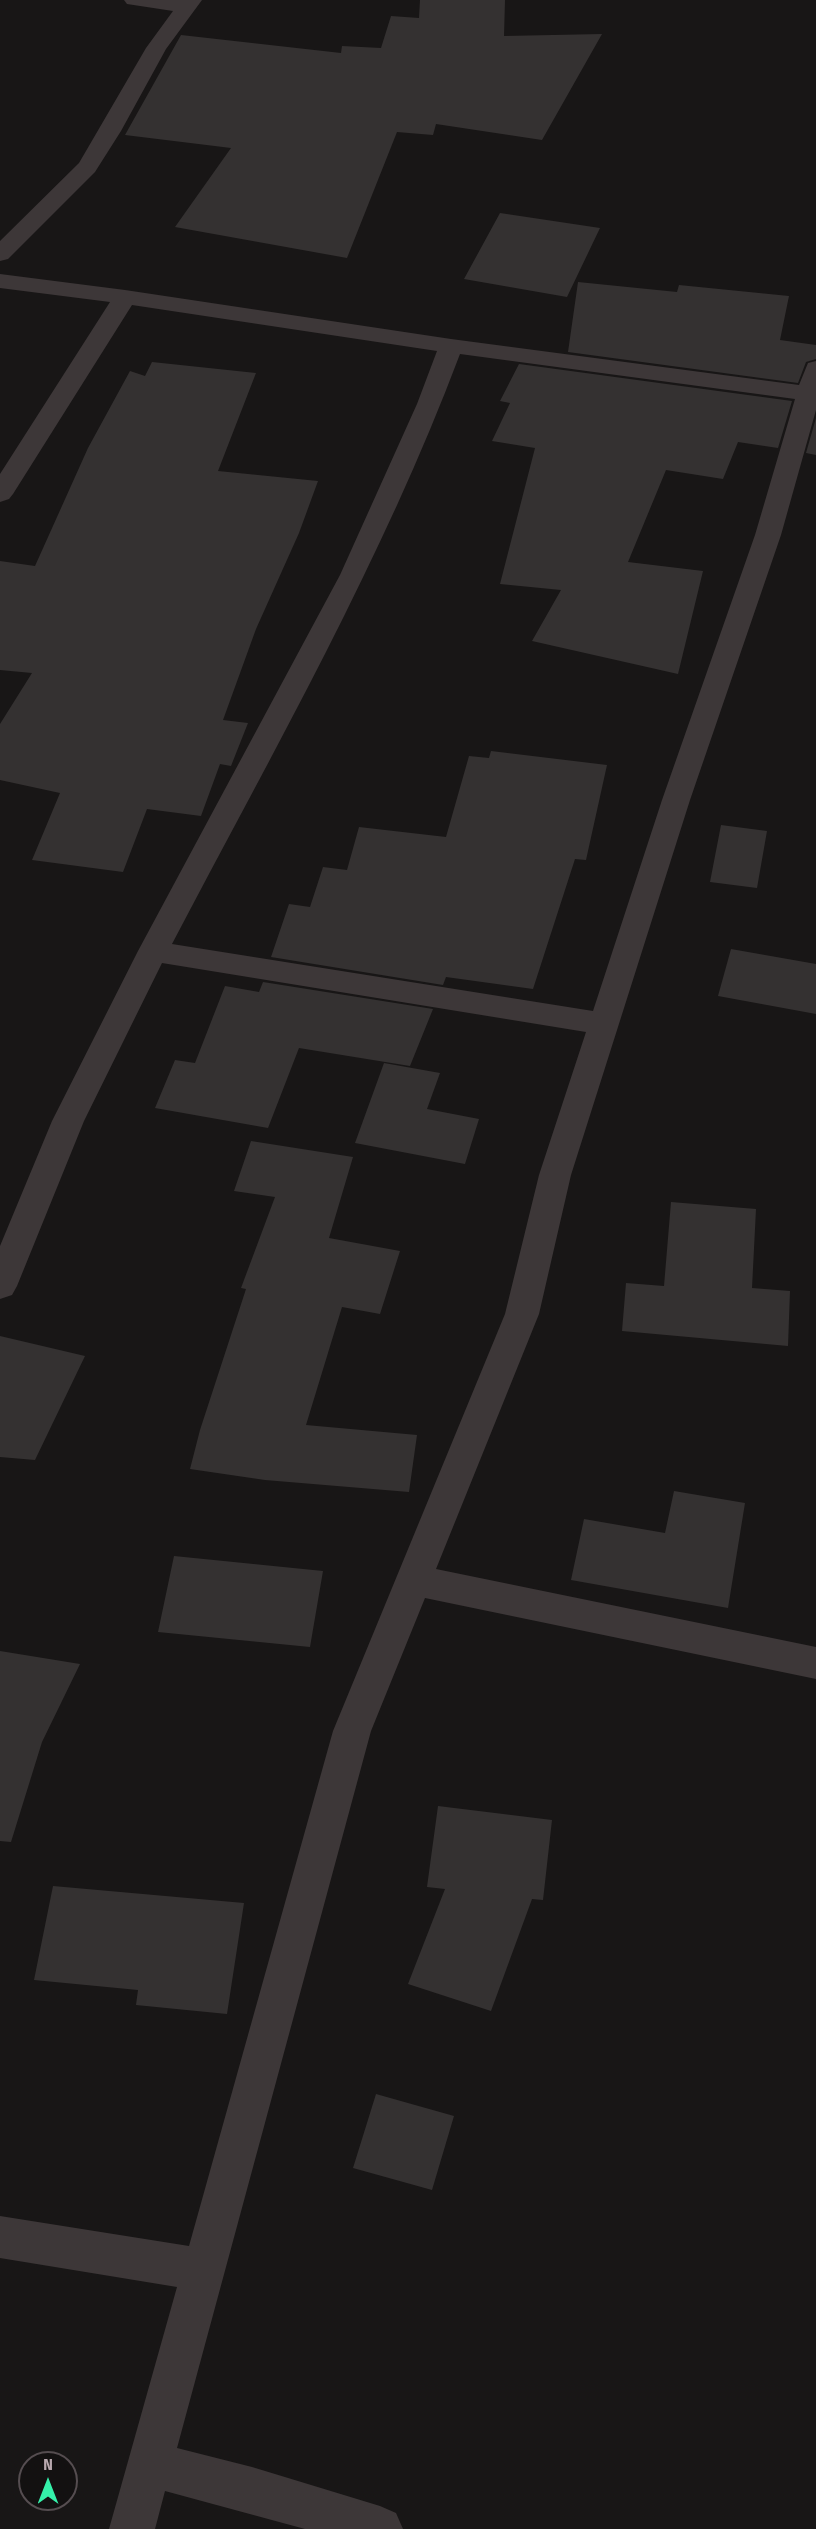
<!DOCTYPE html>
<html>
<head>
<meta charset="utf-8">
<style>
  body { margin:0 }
  #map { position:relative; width:816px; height:2529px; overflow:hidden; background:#181616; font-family:"Fira Sans Condensed",sans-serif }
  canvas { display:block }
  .north { position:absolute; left:18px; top:2451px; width:60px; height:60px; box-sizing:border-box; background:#131111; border:2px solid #554d50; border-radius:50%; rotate:0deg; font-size:16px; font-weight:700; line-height:24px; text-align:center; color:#b8a8ae }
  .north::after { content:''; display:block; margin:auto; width:21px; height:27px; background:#35f1aa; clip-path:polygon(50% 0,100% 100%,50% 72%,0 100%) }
</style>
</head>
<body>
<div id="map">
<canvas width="816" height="2529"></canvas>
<div class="north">N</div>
</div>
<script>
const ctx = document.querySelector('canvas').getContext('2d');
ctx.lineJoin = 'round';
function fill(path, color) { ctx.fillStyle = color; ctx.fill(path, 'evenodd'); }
const building = new Path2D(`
  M420,0H505L504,36L602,34L542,140L436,124L433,135L397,132L347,258L175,227L231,148L125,135L181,35L341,53L342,46L381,48L391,16L419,18Z
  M500,213L600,228L567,297L464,279Z
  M578,282L677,292L679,285L789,296L780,340L816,345V359L806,362L798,383L568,352Z
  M152,362L256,373L218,471L318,481L299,533L256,629L223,720L248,723L231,766L220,764L201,816L147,809L123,872L32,860L60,793L0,780V724L32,673L0,670V561L35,566L88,448L130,371L145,376Z
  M519,364L792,401L778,448L738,442L723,479L666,470L628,562L703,571L678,674L532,641L561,590L500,584L535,448L492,441L510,403L500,401Z
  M816,418V455L806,453Z
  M491,751L607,765L586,860L575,859L533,989L446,977L443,985L271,957L289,904L310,907L323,867L347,870L359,827L446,837L469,756L489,758Z
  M721,825L767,831L757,888L710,882Z
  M731,949L816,964V1014L718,996Z
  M263,982L433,1009L410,1066L299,1048L268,1128L155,1108L175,1060L195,1063L225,986L259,992Z
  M384,1063L440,1073L427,1109L479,1119L465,1164L355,1143Z
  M251,1141L353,1157L329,1238L400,1251L380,1314L342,1307L306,1425L417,1435L409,1492L265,1480L190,1469L200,1430L246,1289L241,1288L275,1197L234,1191Z
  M671,1202L756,1209L752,1288L790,1291L788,1346L622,1331L626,1283L664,1286Z
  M0,1336L85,1356L35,1460L0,1457Z
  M674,1491L745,1503L728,1608L571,1580L584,1519L665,1533Z
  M174,1556L323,1571L310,1647L158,1632Z
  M0,1651L80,1664L42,1742L11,1842L0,1841Z
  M438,1806L552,1820L543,1900L532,1899L491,2011L408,1984L445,1889L427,1887Z
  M53,1886L244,1903L227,2014L136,2005L138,1990L34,1980Z
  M376,2094L454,2116L432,2190L353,2168Z`);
const street = new Path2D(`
  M124,0H202L166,49L121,131L95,172L8,259L0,261V241L79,163L146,48L173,11L127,4Z
  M0,274L125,290L451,339L799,385L808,363L816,361V410L781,535L690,800L571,1175L539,1314L436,1569L816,1647V1679L425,1598L371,1731L177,2448L252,2467L380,2506L396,2513L403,2529H305L165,2491L155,2529H109L177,2287L0,2258V2216L189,2246L333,1731L505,1314L539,1175L586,1032L162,963L84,1121L17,1286L12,1295L0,1299V1246L52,1121L138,951L340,575L417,404L437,351L132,305L13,494L9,499L0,502V474L110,302L0,288ZM460,354L795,399L755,535L662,800L593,1011L172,944C274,750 383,559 460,354Z`);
fill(building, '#343131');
fill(street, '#3d3738');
</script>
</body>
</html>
